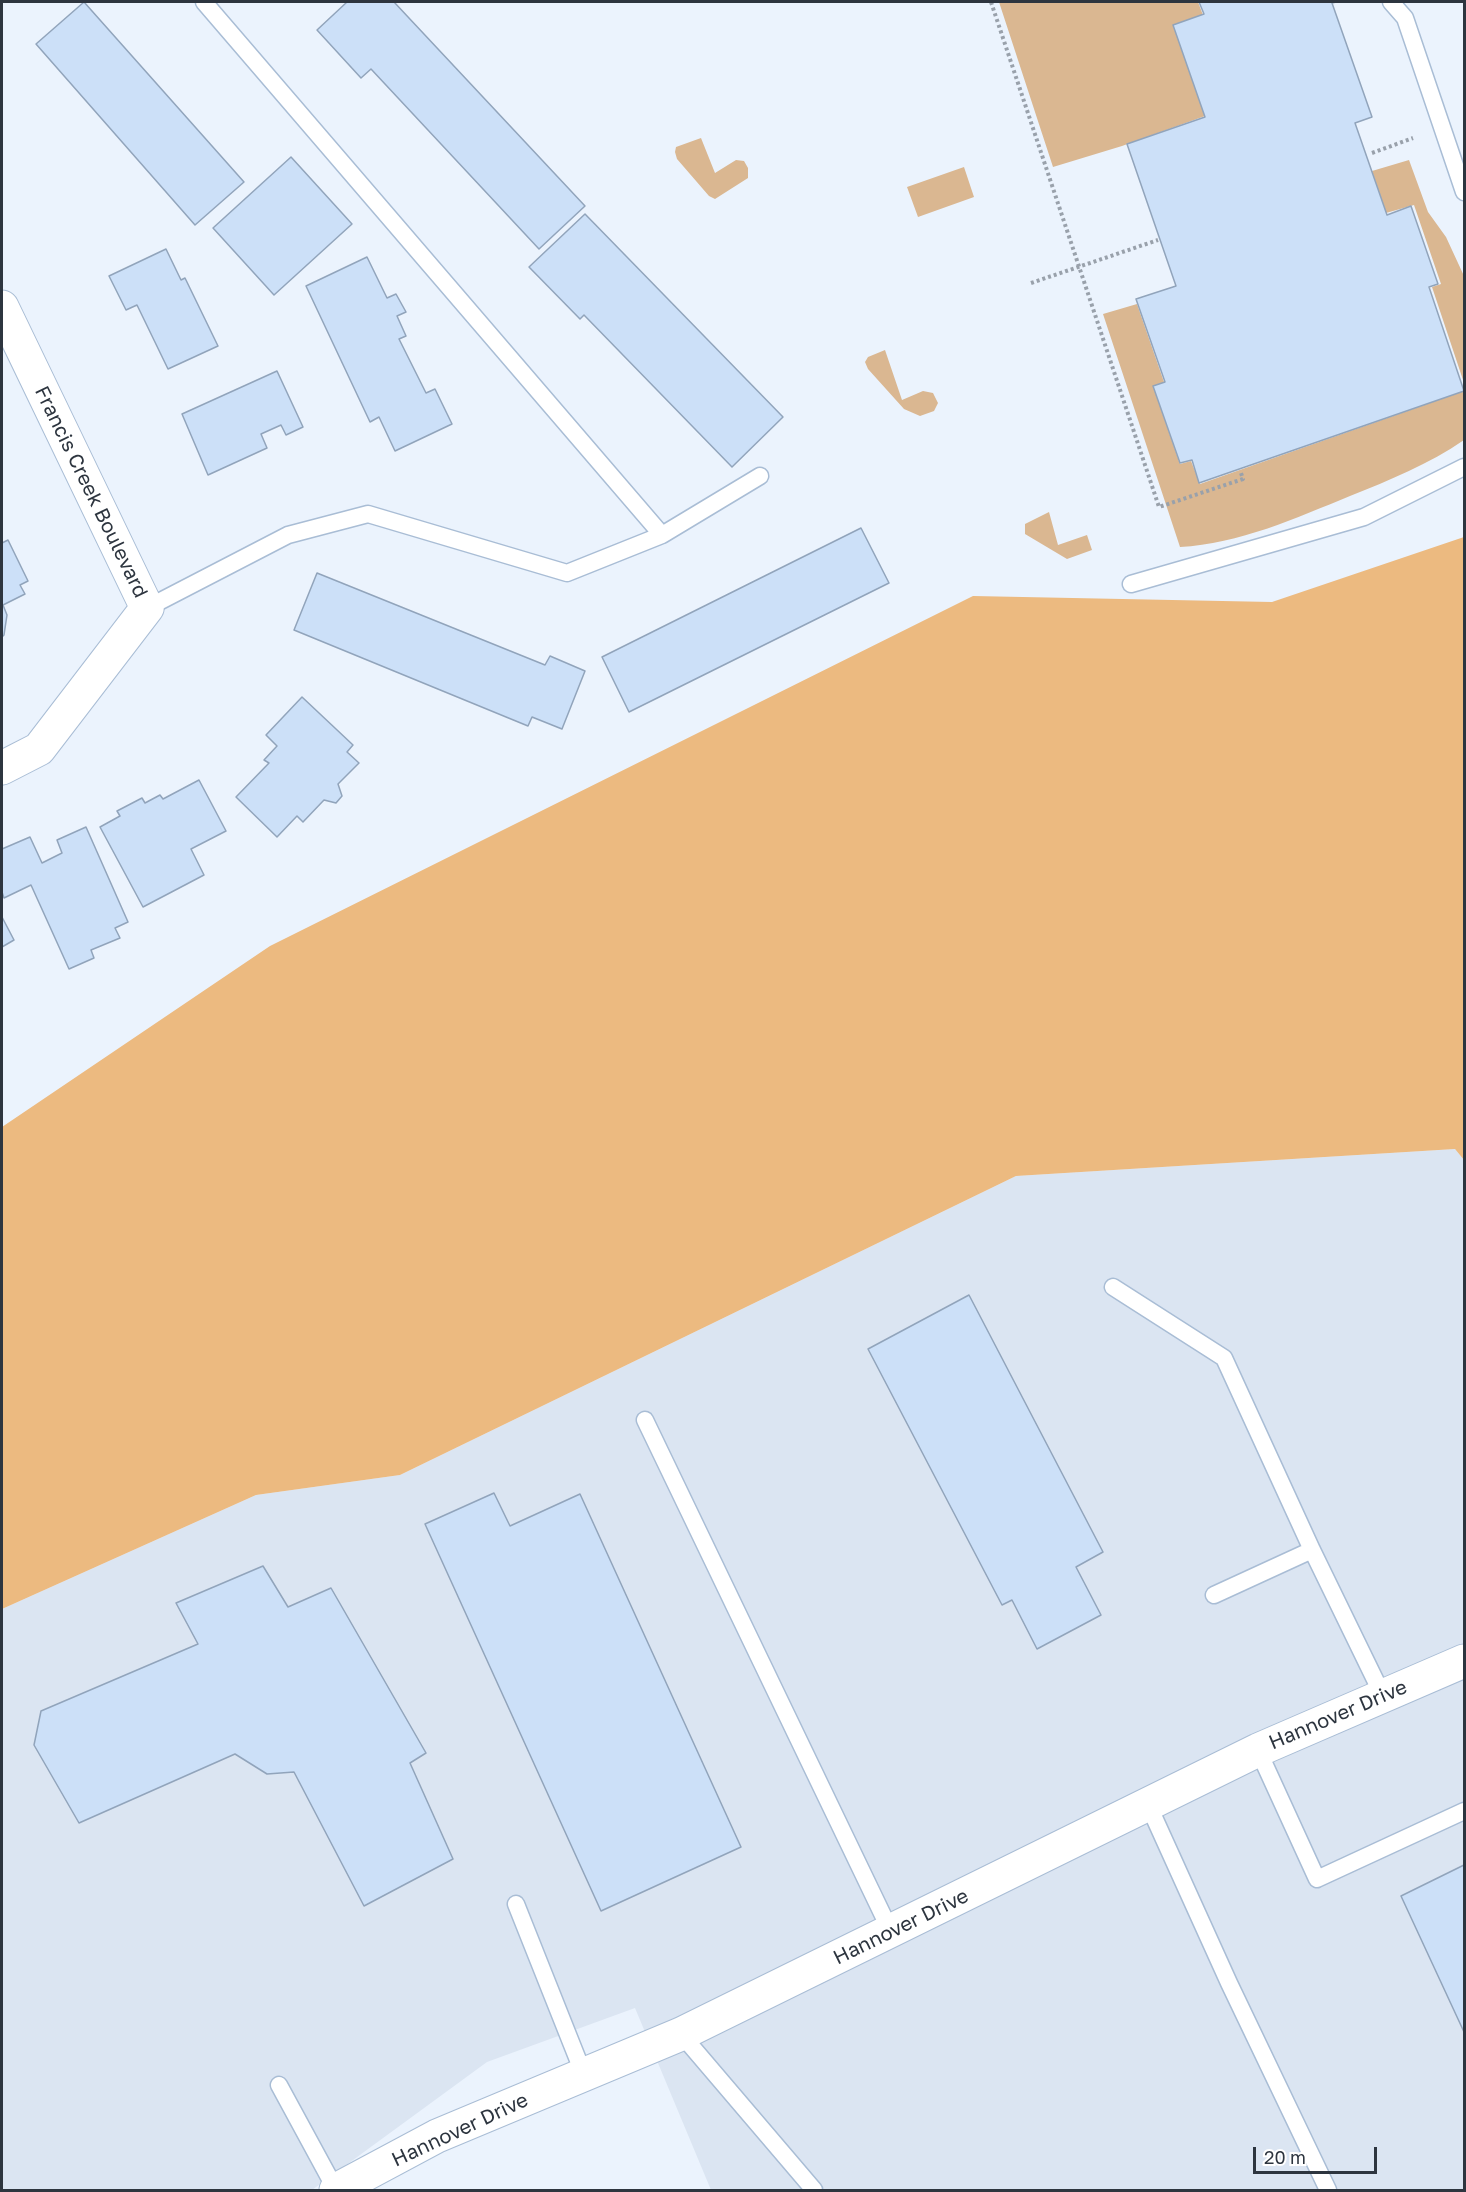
<!DOCTYPE html>
<html>
<head>
<meta charset="utf-8">
<style>
  body { margin:0 }
  #map { position:relative; width:1466px; height:2192px; overflow:hidden; background:#ebf3fd; font-family:"Golos Text",sans-serif }
  canvas { display:block }
  .frame { position:absolute; inset:0; border:3px solid #2d353f; pointer-events:none }
  .scale { position:absolute; left:1253px; top:2147px; width:124px; height:27px; box-sizing:border-box; border:3px solid #2d353f; border-top:0; padding-left:8px; font-size:18px; line-height:21px; white-space:nowrap; color:#2d353f; -webkit-text-stroke:4px #fff; paint-order:stroke }
</style>
</head>
<body>
<div id="map">
<canvas width="1466" height="2192"></canvas>
<div class="frame"></div>
<div class="scale">20 m</div>
</div>
<script>
const ctx = document.querySelector('canvas').getContext('2d');
ctx.lineJoin = 'round';
function fill(path, color) { ctx.fillStyle = color; ctx.fill(path, 'evenodd'); }
function strokePath(path, color, width, dash) { ctx.strokeStyle = color; ctx.lineWidth = width; ctx.lineCap = dash ? 'butt' : 'round'; ctx.setLineDash(dash || []); ctx.stroke(path); }
function label(font, color, halo, rows, align = 'center') {
  ctx.font = font + ' "Golos Text",sans-serif'; ctx.lineWidth = 6; ctx.setLineDash([]); ctx.textBaseline = 'middle'; ctx.strokeStyle = halo; ctx.fillStyle = color; for (const [text, x, y, turn = 0] of rows) {
    ctx.save(); ctx.translate(x, y); ctx.rotate((+turn || 0) * Math.PI / 180); ctx.textAlign = isNaN(turn) ? turn : align; if (halo) ctx.strokeText(text, 0, 0); ctx.fillText(text, 0, 0); ctx.restore();
  }
}
const built = new Path2D(`
  M1455,1149L1464,1160V2190H711L635,2008L487,2062L312,2190H2V1609L256,1495L400,1475L1016,1176Z`);
const green = new Path2D(`
  M999,2H1198L1203,15L1173,25L1205,116L1122,146L1053,167Z
  M701,138L715,173L736,160L744,161L748,168V178L715,199L709,196L677,159L675,152L676,147Z
  M1409,160L1428,212L1446,237L1464,276V383L1432,287L1441,284L1414,205L1386,213L1372,171Z
  M964,167L974,197L918,217L907,187Z
  M1137,304L1164,382L1153,386L1180,464L1191,461L1200,484L1464,391V440C1429,464 1390,480 1350,496C1296,518 1239,544 1180,547L1103,314Z
  M885,350L902,400L923,391L933,393L938,403L934,411L920,416L904,409L868,369L865,362L868,357Z
  M1049,512L1058,545L1087,535L1092,550L1067,559L1025,534V524Z`);
const forest = new Path2D(`
  M1464,537V1160L1455,1149L1016,1176L400,1475L256,1495L2,1609V1127L270,946L973,596L1272,602Z`);
const building = new Path2D(`
  M84,2L244,182L195,225L36,44Z
  M347,2H394L585,206L539,249L371,69L361,78L317,30Z
  M1199,2H1336L1332,3L1372,117L1355,123L1387,215L1411,206L1438,284L1429,287L1464,391L1199,483L1192,460L1180,463L1153,386L1165,382L1136,299L1176,286L1127,144L1205,117L1173,25L1204,14Z
  M291,157L352,224L274,295L213,228Z
  M585,214L783,417L732,467L584,315L580,319L529,267Z
  M166,249L181,280L185,278L218,346L168,369L137,305L126,310L109,276Z
  M367,257L387,298L396,294L406,312L397,316L406,336L399,339L426,393L435,389L452,424L395,451L379,417L370,422L306,286Z
  M277,371L303,427L286,435L281,425L261,434L267,448L208,475L182,414Z
  M861,528L889,583L629,712L602,657Z
  M8,540L28,581L20,585L25,594L3,605L7,615L4,635L2,637V543Z
  M317,573L545,665L550,656L585,671L562,729L532,717L528,726L294,630Z
  M302,697L353,745L347,752L359,763L338,784L342,796L336,803L324,800L303,822L297,816L277,837L236,797L269,763L264,760L277,746L266,735Z
  M199,780L226,831L191,849L204,875L143,907L100,827L120,816L117,811L142,798L145,803L160,795L163,799Z
  M86,827L128,922L115,928L120,938L91,950L94,958L69,969L31,885L4,898L2,892V849L30,837L42,863L62,853L57,840Z
  M2,917L14,940L2,947Z
  M969,1295L1103,1552L1076,1567L1101,1615L1037,1649L1012,1600L1002,1605L868,1349Z
  M494,1493L510,1526L580,1494L741,1847L601,1911L425,1524Z
  M263,1566L288,1607L331,1588L426,1753L410,1763L453,1859L364,1906L294,1772L267,1774L235,1754L79,1823L34,1745L41,1711L198,1644L176,1603Z
  M1464,1865V2032L1401,1896Z`);
const path = new Path2D(`
  M991,2L1159,507L1243,479L1241,473
  M1372,153L1413,138
  M1031,283L1158,240`);
const service = new Path2D(`
  M204,2L662,535
  M1391,2L1405,18L1464,192
  M1131,584L1364,517L1464,467
  M147,608L288,535L368,514L567,573L662,535L760,476
  M1113,1287L1224,1358L1312,1550L1383,1696
  M645,1420L891,1932
  M1214,1595L1312,1550
  M1258,1750L1317,1879L1464,1811
  M1148,1804L1229,1983L1328,2190
  M516,1904L584,2075
  M681,2034L814,2190
  M279,2085L336,2190`);
const minor = new Path2D(`
  M2,307L147,608L39,749L2,768
  M336,2190L437,2136L681,2034L1258,1750L1464,1661`);
const streetNames = [
  ["Francis Creek Boulevard",91,492,64],
  ["Hannover Drive",1338,1715,-23],
  ["Hannover Drive",901,1927,-26],
  ["Hannover Drive",460,2130,-25]
];
fill(built, '#dbe5f2');
fill(green, '#dab791');
fill(forest, '#ecba80');
fill(building, '#cce0f8');
strokePath(building, '#91a4bb', 1.5);
strokePath(service, '#a9bdd5', 19);
strokePath(minor, '#a9bdd5', 35);
strokePath(path, '#99a1ab', 4, [3, 3]);
strokePath(service, '#fff', 16);
strokePath(minor, '#fff', 33);
label('20px', '#2d353f', '#fff', streetNames);
</script>
</body>
</html>
